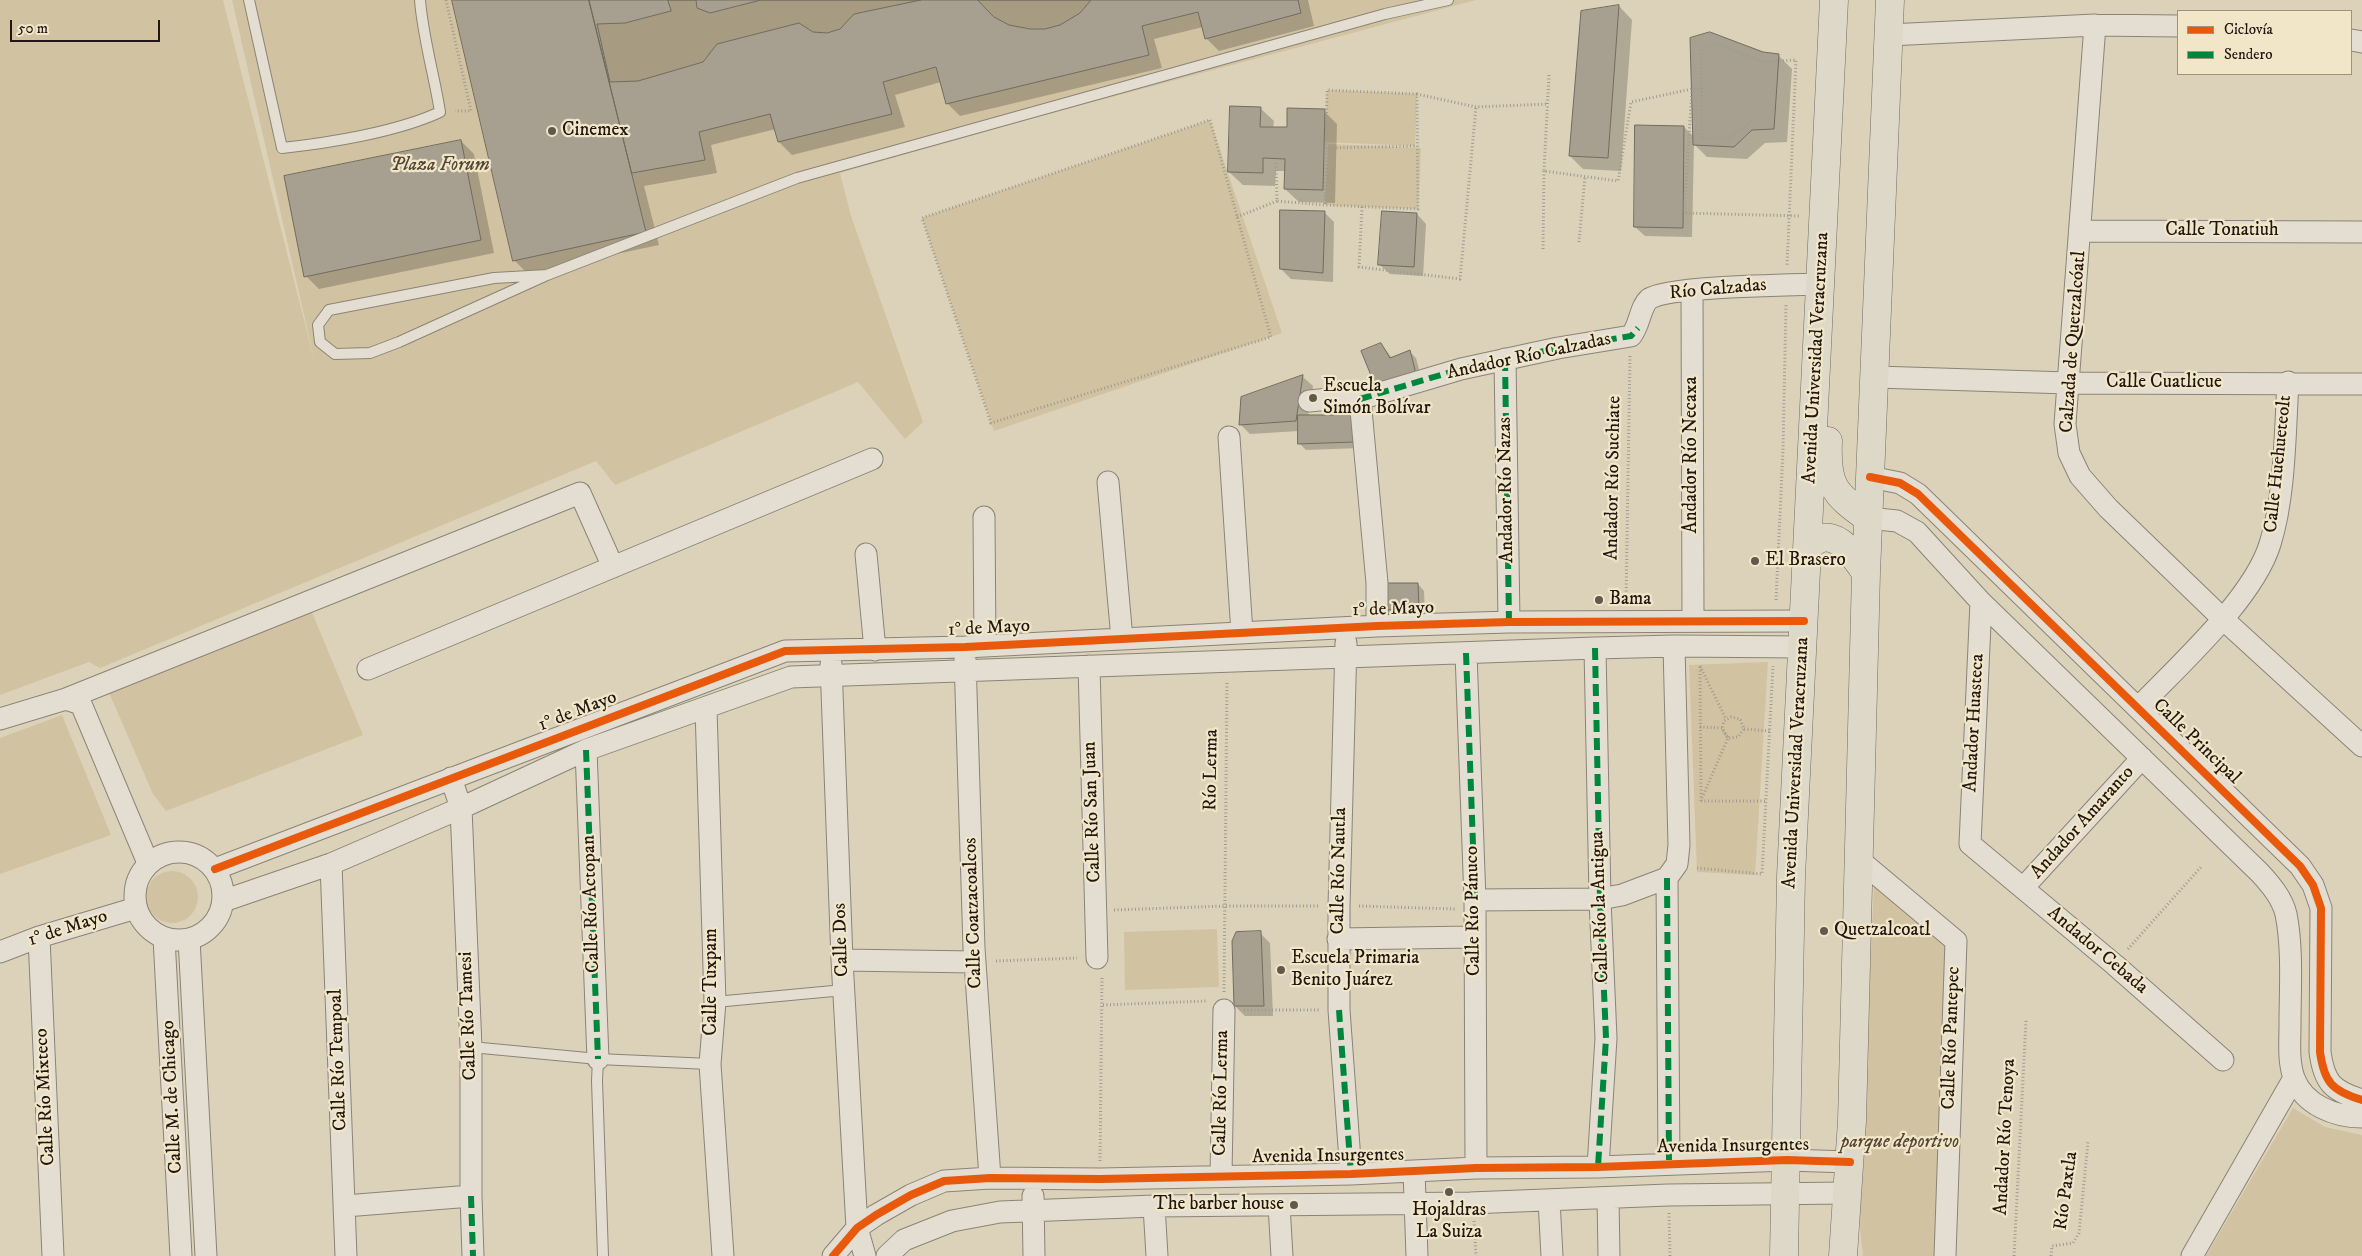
<!DOCTYPE html>
<html>
<head>
<meta charset="utf-8">
<style>
  body { margin:0 }
  #map { position:relative; width:2362px; height:1256px; overflow:hidden; background:#dbd2b9; font-family:"IM FELL DW Pica",serif }
  canvas { display:block }
  .legend { position:absolute; left:2177px; top:10px; width:175px; height:65px; box-sizing:border-box; background:#f1e6c8; border:1px solid #9e937f; margin:0; padding:6px 9px; list-style:none; font-size:15px; color:#211611 }
  .legend li { display:flex; align-items:center; gap:10px; height:25px }
  .legend b { width:25px; border:1px solid #9e937f }
  .scale { position:absolute; left:10px; top:20px; width:150px; height:22px; box-sizing:border-box; border:2px solid #211611; border-top:0; padding-left:6px; font-size:15px; line-height:18px; white-space:nowrap; color:#211611; -webkit-text-stroke:4px #f1e6c8; paint-order:stroke }
</style>
</head>
<body>
<div id="map">
<canvas width="2362" height="1256"></canvas>
<ul class="legend">
<li><b style="height:6px;background:#e8590c"></b>Ciclovía</li>
<li><b style="height:6px;background:#00873e"></b>Sendero</li>
</ul>
<div class="scale">50 m</div>
</div>
<script>
const ctx = document.querySelector('canvas').getContext('2d');
ctx.lineJoin = 'round';
function fill(path, color) { ctx.fillStyle = color; ctx.fill(path, 'evenodd'); }
function strokePath(path, color, width, dash) { ctx.strokeStyle = color; ctx.lineWidth = width; ctx.lineCap = dash ? 'butt' : 'round'; ctx.setLineDash(dash || []); ctx.stroke(path); }
function label(font, color, halo, rows, align = 'center') {
  ctx.font = font + ' "IM FELL DW Pica",serif'; ctx.lineWidth = 4.5; ctx.setLineDash([]); ctx.textBaseline = 'middle'; ctx.strokeStyle = halo; ctx.fillStyle = color; for (const [text, x, y, turn = 0] of rows) {
    ctx.save(); ctx.translate(x, y); ctx.rotate((+turn || 0) * Math.PI / 180); ctx.textAlign = isNaN(turn) ? turn : align; if (halo) ctx.strokeText(text, 0, 0); ctx.fillText(text, 0, 0); ctx.restore();
  }
}
const green = new Path2D(`
  M0,0H223L315,363L232,0H1476L1048,114L840,173L851,216L923,422L905,439L858,382L615,485L596,461L100,668L89,662L0,695Z
  M1327,90L1417,94L1415,146L1324,142Z
  M1210,120L1282,333L994,431L922,218Z
  M1328,144L1421,148L1418,209L1325,205Z
  M311,610L363,735L166,811L153,794L107,688Z
  M1768,662L1755,875L1697,872L1689,665Z
  M62,715L111,835L0,874V738Z
  M146 897a26 26 0 1 1 52 0a26 26 0 1 1-52 0Z
  M1874,886L1920,917L1950,943L1935,1256H1863L1858,1210Z
  M1217,929L1219,987L1125,990L1124,932Z
  M2293,1108L2325,1127L2362,1135V1256H2206Z`);
const shadow = new Path2D(`
  M454,0H1308L1314,26L1219,51L1206,38L1203,27L1154,39L1162,68L960,116L947,103L941,82L895,95L905,127L792,155L779,142L776,129L711,145L717,173L644,186L659,245L527,273L514,260Z
  M1619,6L1632,20L1621,171L1583,169L1570,156L1582,12Z
  M1763,53L1778,55L1792,69L1787,142L1765,143L1747,159L1707,157L1694,144L1692,237L1645,236L1635,227L1684,127L1694,137Z
  M1260,108L1274,121L1273,128H1288L1324,111L1337,124L1335,203L1299,202L1285,189L1286,171H1276L1275,186L1243,185L1229,172Z
  M461,141L474,154L494,253L319,289L306,276Z
  M1324,212L1334,222L1333,282L1291,279L1281,269Z
  M1417,214L1426,224L1423,276L1390,274L1380,265Z
  M1381,344L1392,358L1410,352L1416,358L1423,385L1387,400Z
  M1303,377L1313,386L1308,417L1353,416L1360,448L1306,450L1300,444L1299,431L1250,434L1240,424L1242,398Z
  M1418,584L1424,591L1425,615H1388L1381,609Z
  M1260,933L1270,943L1273,1016H1245L1235,1006Z`);
const building = new Path2D(`
  M452,0H589L646,232L513,261Z
  M589,0H1298L1301,13L1205,39L1198,12L1142,26L1149,55L946,104L936,67L883,82L892,114L778,142L770,114L699,132L705,160L632,173Z
  M668,0H696L697,8L710,13L761,0H921L854,14L840,29L827,33L813,32L799,23L717,44L703,62L638,81L610,82L597,24L625,23L671,11Z
  M978,0H1091L1080,13L1060,25L1045,29H1030L1009,25L994,17Z
  M1619,5L1608,158L1569,156L1581,11Z
  M1710,32L1763,52L1779,54L1774,129L1752,130L1734,147L1693,145L1690,38Z
  M1230,106L1261,107L1260,127H1287V108L1325,109L1323,190L1284,189L1285,159L1263,158V173L1228,172Z
  M1635,125L1684,126L1683,228L1634,227Z
  M461,140L481,240L304,277L284,176Z
  M1280,210L1325,211L1323,273L1280,269Z
  M1382,211L1417,213L1414,267L1378,265Z
  M1381,343L1390,358L1410,350L1417,378L1379,395L1361,351Z
  M1303,375L1296,421L1239,425L1241,397Z
  M1298,415H1354V442L1298,444Z
  M1379,583H1418L1419,609L1380,610Z
  M1261,931L1264,1006H1234L1232,941L1236,932Z`);
const path = new Path2D(`
  M446,0L471,111H455
  M1549,75L1544,171L1618,181L1631,102L1692,89L1702,90
  M1692,89L1684,213L1800,216
  M1417,94L1327,90L1325,205L1418,209L1417,94L1476,107L1547,104
  M1755,119L1730,138H1702L1701,49L1717,44L1763,62L1796,60L1787,266
  M1210,120L1271,337L991,423L922,218Z
  M1326,148L1415,146
  M1276,163L1277,201L1325,205
  M1362,207L1359,267L1460,279L1476,107
  M1237,217L1277,201
  M1579,242L1585,176
  M1543,249L1544,171
  M1776,600L1783,450L1786,304
  M1626,602L1630,356
  M1700,666L1726,719
  M1700,667L1701,801
  M1700,727L1722,728
  M1744,729L1770,731
  M1702,798L1728,738L1738,737L1744,729L1740,719L1731,717L1724,721L1722,728L1728,738L1722,729
  M1701,801H1767
  M1697,868L1762,874L1773,666
  M1359,906L1455,909
  M1114,910L1224,906H1320
  M2128,949L2201,867
  M996,961L1077,958
  M1224,992L1227,681
  M1103,1005L1206,1001
  M1244,1010H1321
  M1100,1161L1102,977
  M1669,1213L1670,1256
  M1474,1221L1476,1256
  M2014,1256L2026,1020
  M2051,1256L2052,1246L2073,1243L2079,1233L2088,1142`);
const lane = new Path2D(`
  M249,0L282,148C329,143 397,132 440,112C434,74 423,38 420,0
  M547,275L494,278L329,310L318,325L320,342L335,354L370,353L399,342L547,275L797,178L1385,14L1448,0
  M715,1002L844,990
  M471,1047L598,1059L710,1064
  M598,1059L597,1081L603,1256`);
const street = new Path2D(`
  M2095,25L2065,424L2069,453L2080,476L2108,508L2223,619L2362,746
  M1889,35L2095,25L2178,26
  M2351,40L2362,42
  M2081,231L2362,232
  M1692,290L1693,620
  M1505,359L1509,622
  M1876,377L2068,383L2362,384
  M1360,399L1461,369L1558,348L1631,336C1640,325 1640,307 1649,299C1667,286 1790,285 1819,284
  M1309,401L1351,397L1360,399L1377,583V626
  M1229,437L1242,633
  M1870,477L1900,483L1918,494L2300,866L2313,885L2321,908L2320,1052C2324,1082 2332,1091 2362,1100
  M1108,482L1122,639
  M984,517L985,646
  M1868,518L1897,521L1917,532L1981,602L2260,873C2271,885 2282,898 2286,914C2293,950 2290,989 2290,1025C2290,1042 2288,1061 2294,1078C2304,1105 2335,1117 2362,1117
  M866,554L875,650
  M1981,602L1970,844L2115,965L2223,1060
  M1346,643L1339,906V1010L1351,1174
  M1595,648L1600,899L1606,1038L1598,1167
  M1466,653L1475,900L1476,1168
  M965,659L974,948L990,1178
  M831,664L842,960L857,1228L865,1256
  M1089,666L1097,958
  M368,669L872,459
  M66,699L81,704L148,863
  M706,708L715,1002L710,1064L723,1256
  M2138,708C2178,666 2253,599 2270,544C2285,497 2285,432 2288,382
  M0,719L66,699L580,493L613,567
  M586,750L598,1059
  M451,778L461,808L471,1047V1196L473,1256
  M135 896a44 44 0 1 1 88 0a44 44 0 1 1-88 0Z
  M1857,858L1956,941L1945,1256
  M331,864L346,1256
  M215,869L785,651L965,647L1377,626L1509,622L1804,621
  M1667,878L1669,1164
  M2023,888L2142,758
  M1475,900L1600,899L1622,895L1667,878L1677,864L1679,845L1674,646
  M223,901L331,864L461,808L586,750L791,677L1595,648L1674,646L1803,647
  M39,937L53,1256
  M164,938L181,1256
  M189,939L206,1256
  M1338,939L1474,937
  M0,952L39,937L136,908
  M842,960L975,962
  M1414,1171L1417,1256
  M1221,1175L1224,1010
  M1033,1196L1034,1256
  M1608,1198L1609,1256
  M1549,1200L1552,1256
  M1279,1205L1282,1256
  M345,1206L471,1196
  M1154,1206L1157,1256
  M833,1256L857,1228L876,1215L911,1195L944,1181L990,1178L1100,1179L1351,1174L1476,1168L1598,1167L1787,1160L1850,1162
  M887,1256L904,1240L952,1221L1000,1212L1154,1206L1470,1203L1668,1195L1847,1193
  M2192,1256L2294,1078`);
const primary = new Path2D(`
  M1828,441C1826,484 1833,494 1868,518
  M1808,547C1832,521 1853,554 1866,573
  M1784,1256L1791,876L1834,0
  M1843,1256L1852,1121L1866,573L1890,0`);
const quiet = new Path2D(`
  M1505,359L1509,622
  M1360,399L1461,369L1558,348L1631,336L1638,328
  M1595,648L1600,899L1606,1038L1598,1167
  M1466,653L1475,900
  M586,750L598,1059
  M1667,878L1669,1164
  M1339,1010L1351,1174
  M471,1196L473,1256`);
const cycleway = new Path2D(`
  M1870,477L1900,483L1918,494L2300,866L2313,885L2321,908L2320,1052C2324,1082 2332,1091 2362,1100
  M215,869L785,651L965,647L1377,626L1509,622L1804,621
  M833,1256L857,1228L876,1215L911,1195L944,1181L990,1178L1100,1179L1351,1174L1476,1168L1598,1167L1787,1160L1850,1162`);
const markers = [
  [552,131,5,"#62584c"],
  [1313,398,5,"#62584c"],
  [1755,561,5,"#62584c"],
  [1599,600,5,"#62584c"],
  [1824,931,5,"#62584c"],
  [1281,970,5,"#62584c"],
  [1449,1192,5,"#62584c"],
  [1294,1205,5,"#62584c"]
];
const poiNames = [
  ["Cinemex",562,131],
  ["Escuela",1323,387],
  ["Simón Bolívar",1323,409],
  ["El Brasero",1765,561],
  ["Bama",1609,600],
  ["Quetzalcoatl",1834,931],
  ["Escuela Primaria",1291,959],
  ["Benito Juárez",1291,981],
  ["The barber house",1284,1205,"right"],
  ["Hojaldras",1449,1211,"center"],
  ["La Suiza",1449,1233,"center"]
];
const parkNames = [
  ["Plaza Forum",440,166],
  ["parque deportivo",1900,1143]
];
const streetNames = [
  ["Calle Tonatiuh",2222,231],
  ["Río Calzadas",1718,290,-5],
  ["Calzada de Quetzalcóatl",2074,342,-86],
  ["Andador Río Calzadas",1529,357,-12],
  ["Avenida Universidad Veracruzana",1817,358,-87],
  ["Calle Cuatlicue",2164,383],
  ["Andador Río Necaxa",1692,455,-90],
  ["Calle Huehueteolt",2279,464,-84],
  ["Andador Río Suchiate",1614,478,-89],
  ["Andador Río Nazas",1507,490,-91],
  ["1° de Mayo",1393,610,-2],
  ["1° de Mayo",989,629,-3],
  ["1° de Mayo",578,712,-21],
  ["Andador Huasteca",1975,723,-87],
  ["Calle Principal",2196,742,44],
  ["Avenida Universidad Veracruzana",1797,763,-87],
  ["Río Lerma",1212,770,-89],
  ["Calle Río San Juan",1093,812,-92],
  ["Andador Amaranto",2083,823,-48],
  ["Calle Río Nautla",1340,871,-89],
  ["Calle Río Actopan",592,904,-92],
  ["Calle Río la Antigua",1601,907,-92],
  ["Calle Río Pánuco",1474,911,-91],
  ["Calle Coatzacoalcos",974,913,-92],
  ["1° de Mayo",68,929,-18],
  ["Calle Dos",842,940,-92],
  ["Andador Cebada",2097,951,40],
  ["Calle Tuxpam",712,982,-90],
  ["Calle Río Tamesi",469,1016,-92],
  ["Calle Río Pantepec",1952,1038,-88],
  ["Calle Río Tempoal",339,1060,-92],
  ["Calle Río Lerma",1222,1093,-89],
  ["Calle Río Mixteco",46,1097,-93],
  ["Calle M. de Chicago",173,1097,-93],
  ["Andador Río Tenoya",2006,1137,-87],
  ["Avenida Insurgentes",1733,1147,-1],
  ["Avenida Insurgentes",1328,1157,-1],
  ["Río Paxtla",2067,1191,-82]
];
fill(green, '#d1c3a2');
fill(shadow, '#0003');
fill(building, '#a7a090');
strokePath(building, '#726c5f', 1);
strokePath(lane, '#8b8476', 12);
strokePath(street, '#8b8476', 23);
strokePath(primary, '#726c5f', 29);
strokePath(path, '#9f9a90', 3, [1, 2.5]);
strokePath(lane, '#e3ded1', 10);
strokePath(street, '#e3ded1', 21);
strokePath(primary, '#ded8c9', 28);
strokePath(quiet, '#00873e', 6, [12, 6]);
strokePath(cycleway, '#e8590c', 8);
for (const [x, y, r, color] of markers) { const dot = new Path2D(); dot.arc(x, y, r, 0, 2 * Math.PI); ctx.fillStyle = color; ctx.fill(dot); strokePath(dot, '#f1e6c8', 2); }
label('19px', '#211611', '#f1e6c8', poiNames, 'left');
label('italic 19px', '#534637', '#f1e6c8', parkNames);
label('19px', '#211611', '#f1e6c8', streetNames);
</script>
</body>
</html>
